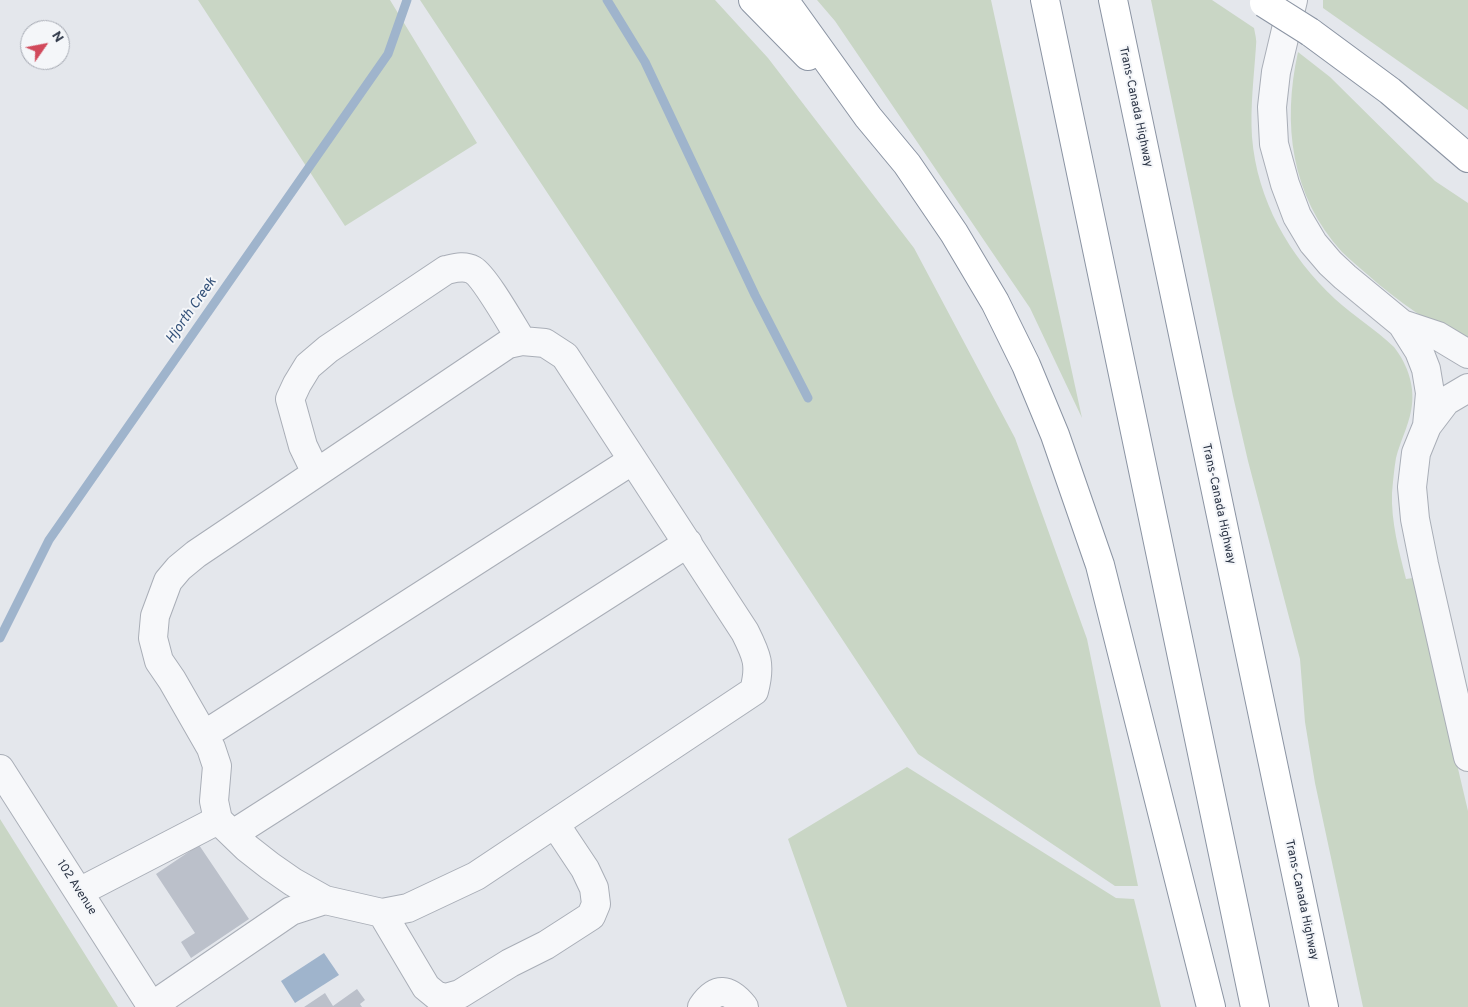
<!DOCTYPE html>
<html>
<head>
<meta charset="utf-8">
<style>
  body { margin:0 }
  #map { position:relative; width:1468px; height:1007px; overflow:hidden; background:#e4e7ec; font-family:Overpass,sans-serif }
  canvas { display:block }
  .north { position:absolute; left:20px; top:20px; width:50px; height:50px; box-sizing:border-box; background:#f4f6f9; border:1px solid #a4a8b1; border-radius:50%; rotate:57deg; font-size:14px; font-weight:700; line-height:20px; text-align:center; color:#2b3445 }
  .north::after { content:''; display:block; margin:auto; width:18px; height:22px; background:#d1495b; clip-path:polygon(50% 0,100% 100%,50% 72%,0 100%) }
</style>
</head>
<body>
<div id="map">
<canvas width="1468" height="1007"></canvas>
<div class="north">N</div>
</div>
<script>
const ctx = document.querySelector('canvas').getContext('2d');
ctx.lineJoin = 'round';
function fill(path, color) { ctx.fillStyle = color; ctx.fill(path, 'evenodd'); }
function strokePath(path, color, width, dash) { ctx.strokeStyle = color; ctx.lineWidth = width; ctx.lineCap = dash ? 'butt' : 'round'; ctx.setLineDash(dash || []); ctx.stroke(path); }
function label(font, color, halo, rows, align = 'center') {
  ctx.font = font + ' Overpass,sans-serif'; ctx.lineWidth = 4; ctx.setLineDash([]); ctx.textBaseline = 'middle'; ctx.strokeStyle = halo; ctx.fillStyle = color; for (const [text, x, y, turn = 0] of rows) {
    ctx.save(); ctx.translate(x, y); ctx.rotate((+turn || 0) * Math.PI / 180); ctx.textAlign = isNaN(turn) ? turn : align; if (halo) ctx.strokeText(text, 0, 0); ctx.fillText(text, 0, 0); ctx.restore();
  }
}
const green = new Path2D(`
  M198,0H390L477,143L345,226Z
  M420,0H715L768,58L914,248L1015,438L1087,639L1138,886H1115L918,754Z
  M817,0H991L1082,418L1030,308L835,21Z
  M1151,0H1212L1254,28C1255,34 1257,40 1256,46C1254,76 1250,107 1252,137C1257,200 1289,256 1335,299C1354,316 1375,329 1394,347C1408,365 1416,388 1411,411C1408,427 1400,442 1396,458C1394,470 1393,481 1392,493C1391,522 1399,551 1406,579L1413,578L1468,811V1007H1363L1315,783L1305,722L1300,659L1248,461L1233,396Z
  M1323,0H1468V110L1323,8Z
  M1298,52L1330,77L1435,181L1468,203V344C1432,324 1398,302 1368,275C1359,267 1350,260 1342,252C1291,196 1282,124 1298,52Z
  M907,767L1116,898L1134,899L1161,1007H847L788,839Z
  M0,819L118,1007H0Z`);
const water = new Path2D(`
  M324,953L339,975L295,1003L281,981Z`);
const stream = new Path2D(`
  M607,0L645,62L755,295L808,398
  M0,638L49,540L388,54L407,0`);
const building = new Path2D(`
  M199,845L249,919L191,958L181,942L195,933L156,874Z
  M357,989L365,1000L360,1004L362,1007H304L325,993L333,1006Z`);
const minor = new Path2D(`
  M1293,0L1276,72L1272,107L1274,144L1285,184L1297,216L1313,243L1330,263L1345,277L1402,324L1419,351L1426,369L1430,393L1427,426
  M1402,324L1438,336L1468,354
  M522,341L545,343L565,356L745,632C757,656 761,665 754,691L476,876L408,908L382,913L325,900L293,882L270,866L247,848L218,820L214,801L217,766L211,748L172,680L159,661L153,638L155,616L168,581L179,568L196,554L508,344Z
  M1468,388L1446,401L1427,426L1416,453L1412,487L1415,519L1424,564L1468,757
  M316,473L303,446L290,399L297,384L308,366L328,349L446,270C455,268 464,265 473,270C485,277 513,327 522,341
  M204,735L633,460
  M0,769L152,1007
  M233,834L688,543
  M79,892L218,820
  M382,913L426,987L437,996L446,998L460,994L510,963L546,945L591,916L596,904L594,888L585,869L555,824
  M152,1006L291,911L325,900
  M702,1007C716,986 729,988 744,1007`);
const highway = new Path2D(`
  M753,0L808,56
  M784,0L868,117L907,164L954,233L995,302L1026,365L1055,435L1100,565L1211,1007
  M1045,0L1255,1007
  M1113,0L1324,1007
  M1310,32L1390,91L1468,158`);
const highwayBridge = new Path2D(`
  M1264,3L1310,32`);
const streetNames = [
  ["Trans-Canada Highway",1135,107,78],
  ["Trans-Canada Highway",1218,504,78],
  ["102 Avenue",76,888,57],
  ["Trans-Canada Highway",1301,900,78]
];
const waterNames = [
  ["Hjorth Creek",192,311,-55]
];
fill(green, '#c9d6c5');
fill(water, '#9fb4cc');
strokePath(stream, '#9fb4cc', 9);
fill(building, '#bbc0ca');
strokePath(minor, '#a9aeb7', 30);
strokePath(highway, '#8b94a3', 30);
strokePath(minor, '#f7f8fa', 28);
strokePath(highway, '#fff', 28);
strokePath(highwayBridge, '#8b94a3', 30, []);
strokePath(highwayBridge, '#fff', 28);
label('12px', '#2b3445', '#f4f6f9', streetNames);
label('italic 14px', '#34527a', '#f4f6f9', waterNames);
</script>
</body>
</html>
